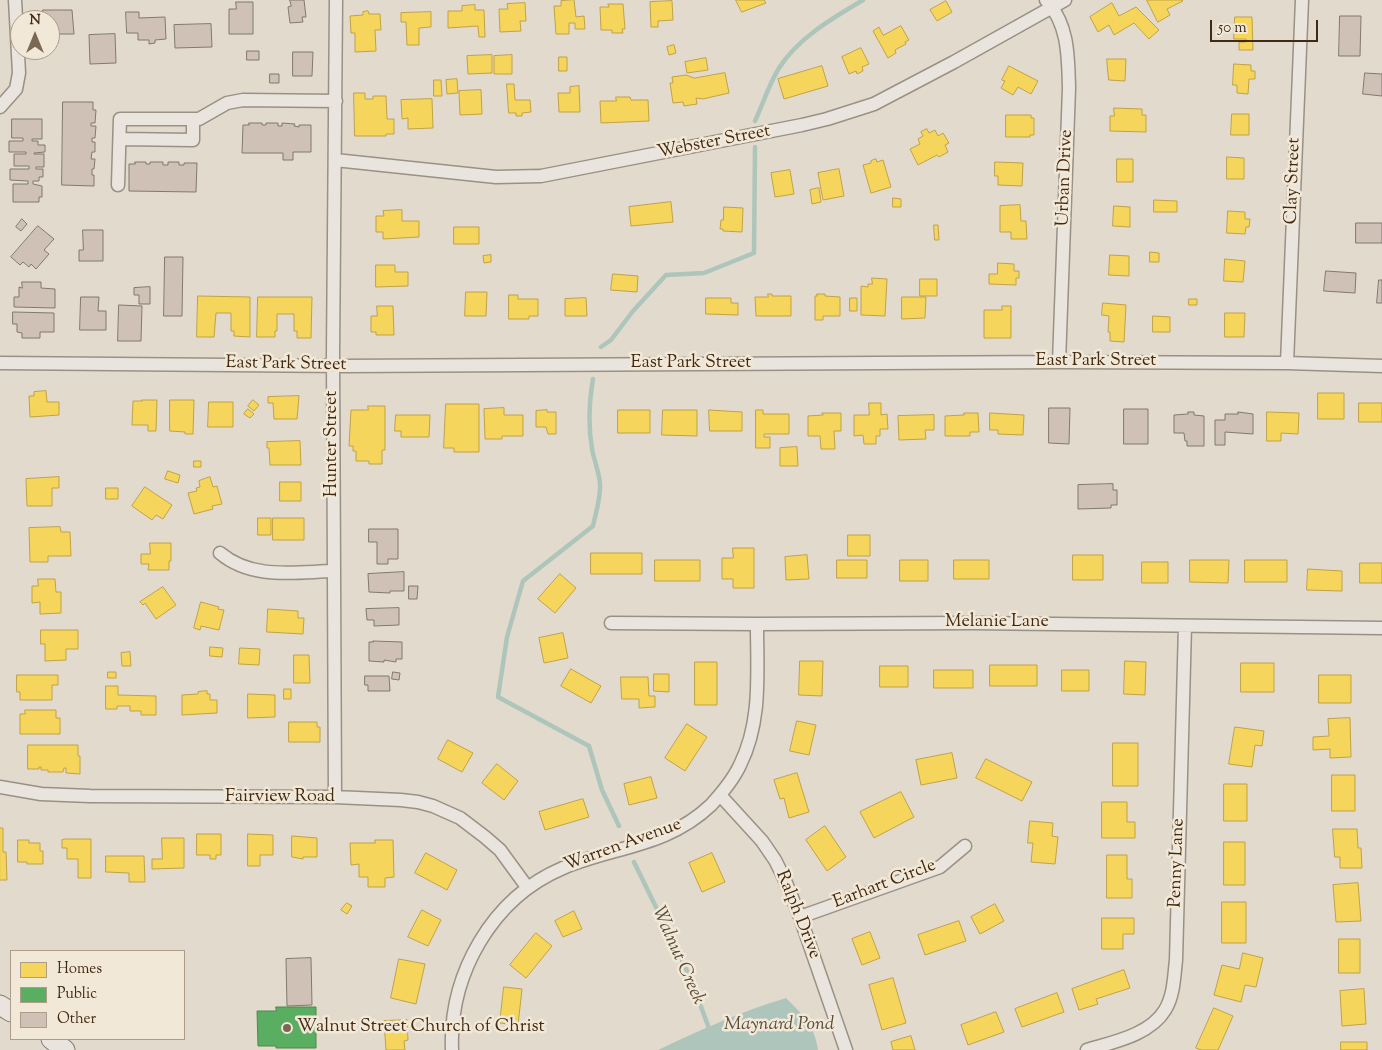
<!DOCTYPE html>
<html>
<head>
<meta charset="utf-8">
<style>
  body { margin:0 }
  #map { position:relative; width:1382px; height:1050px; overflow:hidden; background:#e2dacc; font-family:"Sorts Mill Goudy",serif }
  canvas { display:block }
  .legend { position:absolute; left:10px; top:950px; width:175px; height:90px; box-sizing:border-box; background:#f2e8d8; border:1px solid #ac9c89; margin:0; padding:6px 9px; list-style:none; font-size:15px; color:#422a12 }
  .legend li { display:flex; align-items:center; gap:10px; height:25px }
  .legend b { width:25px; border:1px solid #ac9c89 }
  .north { position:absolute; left:10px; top:10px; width:50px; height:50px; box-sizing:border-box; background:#f2e8d8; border:1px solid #ac9c89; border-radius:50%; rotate:0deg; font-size:14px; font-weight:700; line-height:20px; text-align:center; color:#422a12 }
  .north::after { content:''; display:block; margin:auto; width:18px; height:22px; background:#7a6853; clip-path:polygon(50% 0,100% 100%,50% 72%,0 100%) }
  .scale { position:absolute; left:1210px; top:20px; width:108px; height:22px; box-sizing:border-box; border:2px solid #422a12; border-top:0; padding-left:6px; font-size:15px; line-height:18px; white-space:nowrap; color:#422a12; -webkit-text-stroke:4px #f2e8d8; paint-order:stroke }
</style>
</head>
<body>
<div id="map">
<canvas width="1382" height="1050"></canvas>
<ul class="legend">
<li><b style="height:14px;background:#f6d55c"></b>Homes</li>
<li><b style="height:14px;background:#5aae61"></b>Public</li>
<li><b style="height:14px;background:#cfc1b6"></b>Other</li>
</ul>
<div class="north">N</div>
<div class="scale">50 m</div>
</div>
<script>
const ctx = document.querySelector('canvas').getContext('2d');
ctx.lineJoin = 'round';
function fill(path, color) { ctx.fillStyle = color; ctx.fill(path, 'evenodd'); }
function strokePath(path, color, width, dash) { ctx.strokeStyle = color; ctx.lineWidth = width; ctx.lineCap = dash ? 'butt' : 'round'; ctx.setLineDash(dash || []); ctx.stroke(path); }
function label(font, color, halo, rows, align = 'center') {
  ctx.font = font + ' "Sorts Mill Goudy",serif'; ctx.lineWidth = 5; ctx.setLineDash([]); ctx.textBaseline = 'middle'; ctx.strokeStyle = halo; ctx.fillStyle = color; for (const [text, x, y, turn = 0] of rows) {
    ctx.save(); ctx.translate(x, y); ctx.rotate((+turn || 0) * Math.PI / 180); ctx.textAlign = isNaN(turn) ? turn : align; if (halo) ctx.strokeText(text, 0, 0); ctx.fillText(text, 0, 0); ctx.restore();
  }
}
const water = new Path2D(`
  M786,998C802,1014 815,1026 818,1050H658C700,1030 742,1011 786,998Z`);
const homes = new Path2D(`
  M574,0L576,17L584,16L585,29H575V23H569V34H556L554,6H561V1Z
  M736,0H764L766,3L742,12Z
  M1147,0H1182L1183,1L1167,9L1170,15L1158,22Z
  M672,1L673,20L658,21V27H651L650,2Z
  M946,1L952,12L937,21L930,10Z
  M525,3L526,21H520L521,31L500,32L499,9H508L507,4Z
  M1112,3L1119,16L1136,7L1159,30L1149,39L1134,23L1114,35L1109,25L1098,32L1090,17Z
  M608,4H623L625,29H622L623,33H612V30H601L600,7H609Z
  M475,5V10H484L485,37H479L478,26L448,28V11H462V6Z
  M368,11L369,14H380L381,30H375L376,51L355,52V33H351L350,16L363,15V12Z
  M431,12V27L419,28V45H407L406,22H401V13Z
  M1235,17H1252L1253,50H1239V42H1246V39H1234Z
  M901,26L909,40L905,42L906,44L895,50L896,53L888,58L873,31L879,27L883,35Z
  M674,45L676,53L669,55L667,47Z
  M861,48L869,64L862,67L863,71L857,74L856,71L849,74L842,57Z
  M492,55V73L468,74L467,56Z
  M512,55V74H494V56Z
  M559,57H567V71H559Z
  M706,58L708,70L687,73L685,62Z
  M1107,59H1126L1125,81L1109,80Z
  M1234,64L1251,65V71H1255V79H1249L1248,94L1237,93V85H1233Z
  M822,66L828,86L784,99L778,79Z
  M1009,66L1038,81L1031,94L1018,87L1013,95L1001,88L1005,81L1002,80Z
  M725,73L729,93L703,99L696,98L697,104L684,106L683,102L673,103L670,83H673L672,77L686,75L694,78Z
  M457,79L458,93L447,94L446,80Z
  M434,80H441L442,96H434Z
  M507,84H514L515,100H530L531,112L522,113V116H516V113H509Z
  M579,86L580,112H559L558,93H570V87Z
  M481,90L482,114L460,115L459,91Z
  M354,93H365V99H373V96H386L387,119H394V134H386V136H355Z
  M616,97H630L631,100H648L649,121L601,123L600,101H616Z
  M432,99L433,128L408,129V118L402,119L401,100Z
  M1114,108L1142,109V115H1146V132L1110,131V116H1114Z
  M1232,114H1249V135H1231Z
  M1006,115H1031V118H1034V135H1030V137H1006Z
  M927,129L929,133L935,130L938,136L943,133L949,143L945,145L948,152L939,157L937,155L918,165L910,149L920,144L918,139L923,136L921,132Z
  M1227,157L1244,158V179H1227Z
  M876,159L877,162L883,160L891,187L871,193L863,165L871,163V161Z
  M1117,159H1133V182H1117Z
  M995,162L1023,163L1022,186L998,185V176H995Z
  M839,169L844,196L823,200L818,173Z
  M790,170L794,194L775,197L771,173Z
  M819,188L821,202L812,204L810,190Z
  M893,198L901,199V207H893Z
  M1154,200L1177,201V212H1154Z
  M671,202L673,222L631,226L629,207Z
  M1020,205L1021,221H1026L1027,239H1011V232H1000V206Z
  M1114,206L1130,207V227L1113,226Z
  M724,207L743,208L742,232L723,231V229H720L721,220H723Z
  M402,210V221H419V237L383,239V232H376V216H384L383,211Z
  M1228,211L1245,212V219H1250L1249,227H1246L1245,234L1227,233Z
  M934,225H938L939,240H935Z
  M454,227H479V244H454Z
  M1150,252L1159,253V262H1150Z
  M491,255V262L484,263L483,256Z
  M1110,255L1129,256V276L1109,275Z
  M1225,259L1245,261L1243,282L1224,281Z
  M998,263L1014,264V271H1019V278H1016V285L989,284V274H997Z
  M376,265H395V272H408V286L376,287Z
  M613,274L638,276L637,292L611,290Z
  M872,278L887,279L885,316L861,315V286L868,287V284H872Z
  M920,279H937V296H920Z
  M466,292H487L486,316H465Z
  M768,294H772V296H791V316H756L755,297H768Z
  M817,294H825V296L840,297V316H823V320H815V296H817Z
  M509,295H518V299H538V316H529V319H509Z
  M198,296L250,297V337L234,336V331H231V313H216L214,337H197Z
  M258,297H312L311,338H297V331H294V314H277V331H275V337H257Z
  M902,297H926L925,318L902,319Z
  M586,298L587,316H565V299Z
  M706,298H731V303H738V315L706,314Z
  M850,298H857V311H850Z
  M1189,299H1197V305H1189Z
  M1103,303L1126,305L1124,342L1110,341V332H1108L1109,316L1102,315Z
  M377,306H393L394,335H376V332H371V316H377Z
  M1002,306H1011V338H984V310H1002Z
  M1225,313H1245L1244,337H1225Z
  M1153,316L1170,317V332H1153Z
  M46,391L47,402H59V415L30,417L29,396H34V392Z
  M1318,393H1344V419H1318Z
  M299,396L297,419H274L273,403H268V397Z
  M142,400H157L156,431H148V425H132L133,401H142Z
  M170,400H194L193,434H185V432L170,431Z
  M253,400L259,405L254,411L248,406Z
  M209,402H233V427H208Z
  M869,403H881V415L887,414L888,429H880V436H876V444H864L863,435L854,436V415H869Z
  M1359,403H1382V422H1359Z
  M446,404H479V452H454V448H444Z
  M368,406H385V450H382V464H369V461H356V451H353V446H349L351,410H368Z
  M504,408V415H523V436H502V439H485L484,409Z
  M248,409L254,414L250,418L244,414Z
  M547,410V412H556V434H548L546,427H536V411Z
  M618,410H650V433H618Z
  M663,410H697V436L662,435Z
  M709,410L742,412V431H710Z
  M756,410H763V414H789V434H764V437H770V448H756Z
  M1267,412L1299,413L1298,434L1281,433V441H1267Z
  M822,413H841V431H834L835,449H821L820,436H808V416L823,415Z
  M964,413H978L979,432H970V436H945V416L964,415Z
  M990,413L1024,415L1023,435L998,434V430H990Z
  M396,415H430L429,437H401V431H395Z
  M934,415V430H925L926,439L899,440L898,416Z
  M300,441L301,465H270L269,448H267V442Z
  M797,447L798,466H780V448Z
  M194,461H201V467H194Z
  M168,471L180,475L178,483L165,479Z
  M59,477V488H52V506H27L26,479Z
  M210,477L213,487L217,486L222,504L212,506L213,509L194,514L188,493L197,491L196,488L200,487L199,481Z
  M280,482H301V501H280Z
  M145,487L172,505L163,519L156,515L152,520L132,506Z
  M106,488H118V499H106Z
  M258,518H271V535H258Z
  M273,518H304V540H273Z
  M60,527L61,532H70L71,556H48V562H30L29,528Z
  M848,535H870V556H848Z
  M150,543H171V561H169V570H148L149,564H141V554H150Z
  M733,548H754V588H733V579H722V558H733Z
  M591,553H642V574H591Z
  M807,555L809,579L786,580L785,557Z
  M1073,555H1103V580H1073Z
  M655,560H700V581H655Z
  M837,560H867V578H837Z
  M900,560H928V581H900Z
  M954,560H989V579H954Z
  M1190,560H1229L1228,583L1190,582Z
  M1245,560H1287V582H1245Z
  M1142,562H1168V583H1142Z
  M1360,563H1382V583H1360Z
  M1308,569L1342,571V591L1307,590Z
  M560,574L576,588L555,613L538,599Z
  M38,579H55L56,592H61V613L40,614V602L32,603V586H38Z
  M163,587L176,605L156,619L145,603L143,605L140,602Z
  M201,602L219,607L218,609L224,610L219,630L201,626L200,630L194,628Z
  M268,609L298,611V618H304L303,634L267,632Z
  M41,630H78V649H66V660L45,661V644H41Z
  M563,633L568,658L544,663L539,638Z
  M210,647L223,648L222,657L210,656Z
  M240,648L260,649L259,665L239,664Z
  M130,652L131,666H122L121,653Z
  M294,655H309L310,683H294Z
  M800,661H823L822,696L799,695Z
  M1125,661L1146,662L1145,695L1124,694Z
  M695,662H717V705H695Z
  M1241,663H1274V692H1241Z
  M990,665H1037V686H990Z
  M880,666H908V687H880Z
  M571,669L601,686L591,703L561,686Z
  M934,670H973V688H934Z
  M1062,670H1089V691H1062Z
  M108,672H116V678H108Z
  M654,674H669V692L654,691Z
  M17,675H58V685H52V700H20V692H17Z
  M1319,675H1351V703H1319Z
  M621,677H648L649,696H655V707L639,708V699H622Z
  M106,686H118V695L156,696V715H141V711H130V706H117V709H106Z
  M284,689H291V699H284Z
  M207,691V694H210V700H217V713L182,715V695L198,694V692Z
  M248,694L275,695V717L248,718Z
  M25,710H56V718H60V734H20V714H25Z
  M1350,718L1351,757L1330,758V749L1313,750V737L1329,736L1328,719Z
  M797,721L816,725L809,755L790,751Z
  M289,722H317V727H320V742H289Z
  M687,724L707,737L685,771L665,758Z
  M1235,727L1264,731L1262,746L1255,745L1252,767L1229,764Z
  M448,740L473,753L462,772L438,759Z
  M1113,743H1138V786H1113Z
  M28,745H78V756H80V774L66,773V768H64L63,772H48V770H41V767H39V769H28Z
  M952,753L957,778L921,785L916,760Z
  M986,759L1032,782L1022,801L976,778Z
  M497,764L518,781L504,800L482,783Z
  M797,773L809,812L789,818L784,798L780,799L774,780Z
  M1332,775H1355V811H1332Z
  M651,777L657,798L629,805L624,784Z
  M1224,784H1247V821H1224Z
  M901,792L914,817L874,838L860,812Z
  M583,799L589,817L545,830L539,812Z
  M1102,802H1127V822H1135V838H1102Z
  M1030,821L1053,823L1052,836L1058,837L1055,864L1031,862L1033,843H1028Z
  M825,826L846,857L827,871L806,840Z
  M0,828H3V852H6L7,880H0Z
  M1333,829H1357L1358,848H1361L1362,868H1340V857H1335Z
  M197,834H221V855H216V859H210V855H197Z
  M248,834L273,835V855H260V866H248Z
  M292,836L317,838V857H303V859L292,857Z
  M162,838H184V868L152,869V859H162Z
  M65,839H91V878H78V859H67V848H62V840Z
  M18,840H29V843H40V851H43V864H27V862H18Z
  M375,840H393L394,877L385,878V887H368V877H359V864L351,865L350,843H375Z
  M1224,842H1245V885H1224Z
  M426,853L457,870L447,890L415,873Z
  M712,853L725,882L702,892L689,863Z
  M1107,855H1127V879H1132V898H1107Z
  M106,856H144L145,882H129V873L106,872Z
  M1358,883L1361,921L1336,922L1333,885Z
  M1222,902H1246V943H1222Z
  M347,903L352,906L347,914L341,910Z
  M995,904L1004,921L980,934L971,917Z
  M422,910L441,920L428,946L408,937Z
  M574,911L582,929L563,937L555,921Z
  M1102,918H1134V934H1123V949H1102Z
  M959,921L966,941L925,955L918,935Z
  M870,932L880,958L862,965L852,939Z
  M536,933L552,946L526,978L510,965Z
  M1339,939H1360V973H1339Z
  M1243,953L1263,958L1256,987L1245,985L1241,1002L1214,995L1222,965L1239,969Z
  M399,959L425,964L416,1004L391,998Z
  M1124,970L1130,988L1096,999L1098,1004L1079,1010L1072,989Z
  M893,978L906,1023L882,1030L869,985Z
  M504,987L522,989L518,1025L500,1023Z
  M1364,989L1366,1024L1342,1026L1340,991Z
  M1057,993L1064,1012L1022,1027L1015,1009Z
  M1214,1008L1233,1016L1218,1050H1201L1196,1048Z
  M996,1012L1004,1032L968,1045L961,1025Z
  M407,1020L408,1040L404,1041L405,1050H386L384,1021Z
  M911,1036L915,1050H893L891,1042Z
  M1341,1042H1367V1050H1341Z`);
const public = new Path2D(`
  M276,1007H316V1048H276V1046H258L257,1011H276Z`);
const stream = new Path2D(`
  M755,121C763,104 769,84 779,68C799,37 833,18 863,0
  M601,347L611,340L633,311L666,275L704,273L754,253L755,147
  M593,379C589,402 588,425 592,449C594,460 599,472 600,483C601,497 596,512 593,526L523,581L507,637L498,697L589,746L602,790L619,826
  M634,862L690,977L710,1031`);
const building = new Path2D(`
  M290,0H304L306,17H302L303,22L290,23L288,7L291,6Z
  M236,2H253V34H229V9H236Z
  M43,10H72L74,34H58V32H50V20H43Z
  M126,12H139V18L165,17L166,39L155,40V43L149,44V40H138V33H127Z
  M1340,16H1361L1360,56H1339Z
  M211,24L212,47L175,48L174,25Z
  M115,34L116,63L90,64L89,35Z
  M247,51H259V60H247Z
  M293,52H313L312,76H293Z
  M1365,73L1382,74V96L1363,94Z
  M270,74H279V83H270Z
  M63,102H93V110H96L95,123H91V126H96L95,138H92V142H95V152H92L91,159H95L94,169H92V175H94V186L62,185Z
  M12,119H42V139H32V141H38V145H45V152L34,153V154H44V167H36V169H43V177H39V181H33V184L42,186V197H39V202H13V184H28V181L10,180V169H29V166H14V154H26V152H9V141H23V138H12Z
  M249,123H262V125H266V123H278V126H282V123L295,124L294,126L299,127V125H311V152H293V160H283V153H242L243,125H249Z
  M135,162H146V164H150V162H163V165H168V162H179V165H184V163H197L196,192L129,191V164H135Z
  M22,219L27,224L21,231L16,227Z
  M1356,223H1382V243H1356Z
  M38,226L54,239L44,250L49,254L36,269L31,264L29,267L23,262L20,265L11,257Z
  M83,230H103V261H79V250H83Z
  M165,257H183L182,316H164Z
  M1326,271L1356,273L1355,293L1324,291Z
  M1379,280H1382V303H1377Z
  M22,282H41V288L55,289V308L14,307V297H19V287L22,288Z
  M150,287V304H139V295H134V288Z
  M81,297H99L98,311H106V330H80Z
  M119,305L142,306L141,341H118Z
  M13,312L54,313V332H40V338H22V333L17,332V324H13Z
  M1049,408H1070L1069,444L1049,443Z
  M1124,409H1148V444H1124Z
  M1188,412H1194V415L1204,416V446H1187V441H1185L1184,433H1174V415L1188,414Z
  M1238,412L1253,414V434L1225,432V445H1215V420H1225V414H1238Z
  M1113,484V490H1117V505H1111V508L1078,509V485Z
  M369,529H398V559H388V564H377V542H369Z
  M404,572V591H390V593L369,592L368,574Z
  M409,586H418L417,599H409Z
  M399,608V625L374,626V620H367L366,609Z
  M373,641L402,642V659H396V662L384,660V662L369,661V642H373Z
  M393,672L400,673L399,680L392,679Z
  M365,676H389L390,691H368V685H365Z
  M311,958L312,1005L287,1006L286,959Z`);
const minor = new Path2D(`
  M1046,0C1069,25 1068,57 1069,88L1059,362
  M0,107L16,89L19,73L15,0
  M120,139L193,140V119
  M335,160L496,177L541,176L802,125L827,119L874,104L954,62L1065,0
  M118,185L120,119H199L227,103L243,100L336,101
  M0,363L344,366L1059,362L1287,363L1382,366
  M1287,363L1302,0
  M220,553C252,580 294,572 334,571
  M611,623L757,624L972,623L1382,628
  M0,787L41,794L90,796L335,797L401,800L418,802L433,806L460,818L485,837L500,850L527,887
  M720,795L762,841L775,860L784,878L800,917L846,1050
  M335,797L333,354L336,0
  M800,917L940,867L965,846
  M452,1050C449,974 492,898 563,868C615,846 667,847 711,805C722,793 733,780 740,765C762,721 757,673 757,624
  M1087,1050C1113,1042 1150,1035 1165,1010C1174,995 1174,977 1176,960L1185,626`);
const secondary = new Path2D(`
  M0,1005L11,1012
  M51,1039L65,1050`);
const markers = [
  [287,1028,5,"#7a6853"]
];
const streetNames = [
  ["Webster Street",714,143,-11],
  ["Urban Drive",1066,178,-88],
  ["Clay Street",1294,181,-88],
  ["East Park Street",1096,362],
  ["East Park Street",691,364],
  ["East Park Street",286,365,1],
  ["Hunter Street",333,444,-90],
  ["Melanie Lane",997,623],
  ["Fairview Road",280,798],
  ["Warren Avenue",623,846,-20],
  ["Penny Lane",1178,863,-88],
  ["Earhart Circle",885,885,-21],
  ["Ralph Drive",797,915,68]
];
const poiNames = [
  ["Walnut Street Church of Christ",297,1028]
];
const waterNames = [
  ["Walnut Creek",677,956,66],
  ["Maynard Pond",779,1026]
];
fill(water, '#aec5bb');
fill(homes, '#f6d55c');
strokePath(homes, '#c0a246', 1);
fill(public, '#5aae61');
strokePath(public, '#538649', 1);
strokePath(stream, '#aec5bb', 4.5);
fill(building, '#cfc1b6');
strokePath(building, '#81796e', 1);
strokePath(minor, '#999186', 15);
strokePath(secondary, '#81796e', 21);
strokePath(minor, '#e9e4dd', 12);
strokePath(secondary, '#e9e4dd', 19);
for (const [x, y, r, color] of markers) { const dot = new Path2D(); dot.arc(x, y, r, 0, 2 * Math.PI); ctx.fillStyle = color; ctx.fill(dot); strokePath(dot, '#f2e8d8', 2); }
label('18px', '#422a12', '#f2e8d8', streetNames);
label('18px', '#422a12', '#f2e8d8', poiNames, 'left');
label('italic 19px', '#584e3a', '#f2e8d8', waterNames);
</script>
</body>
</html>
